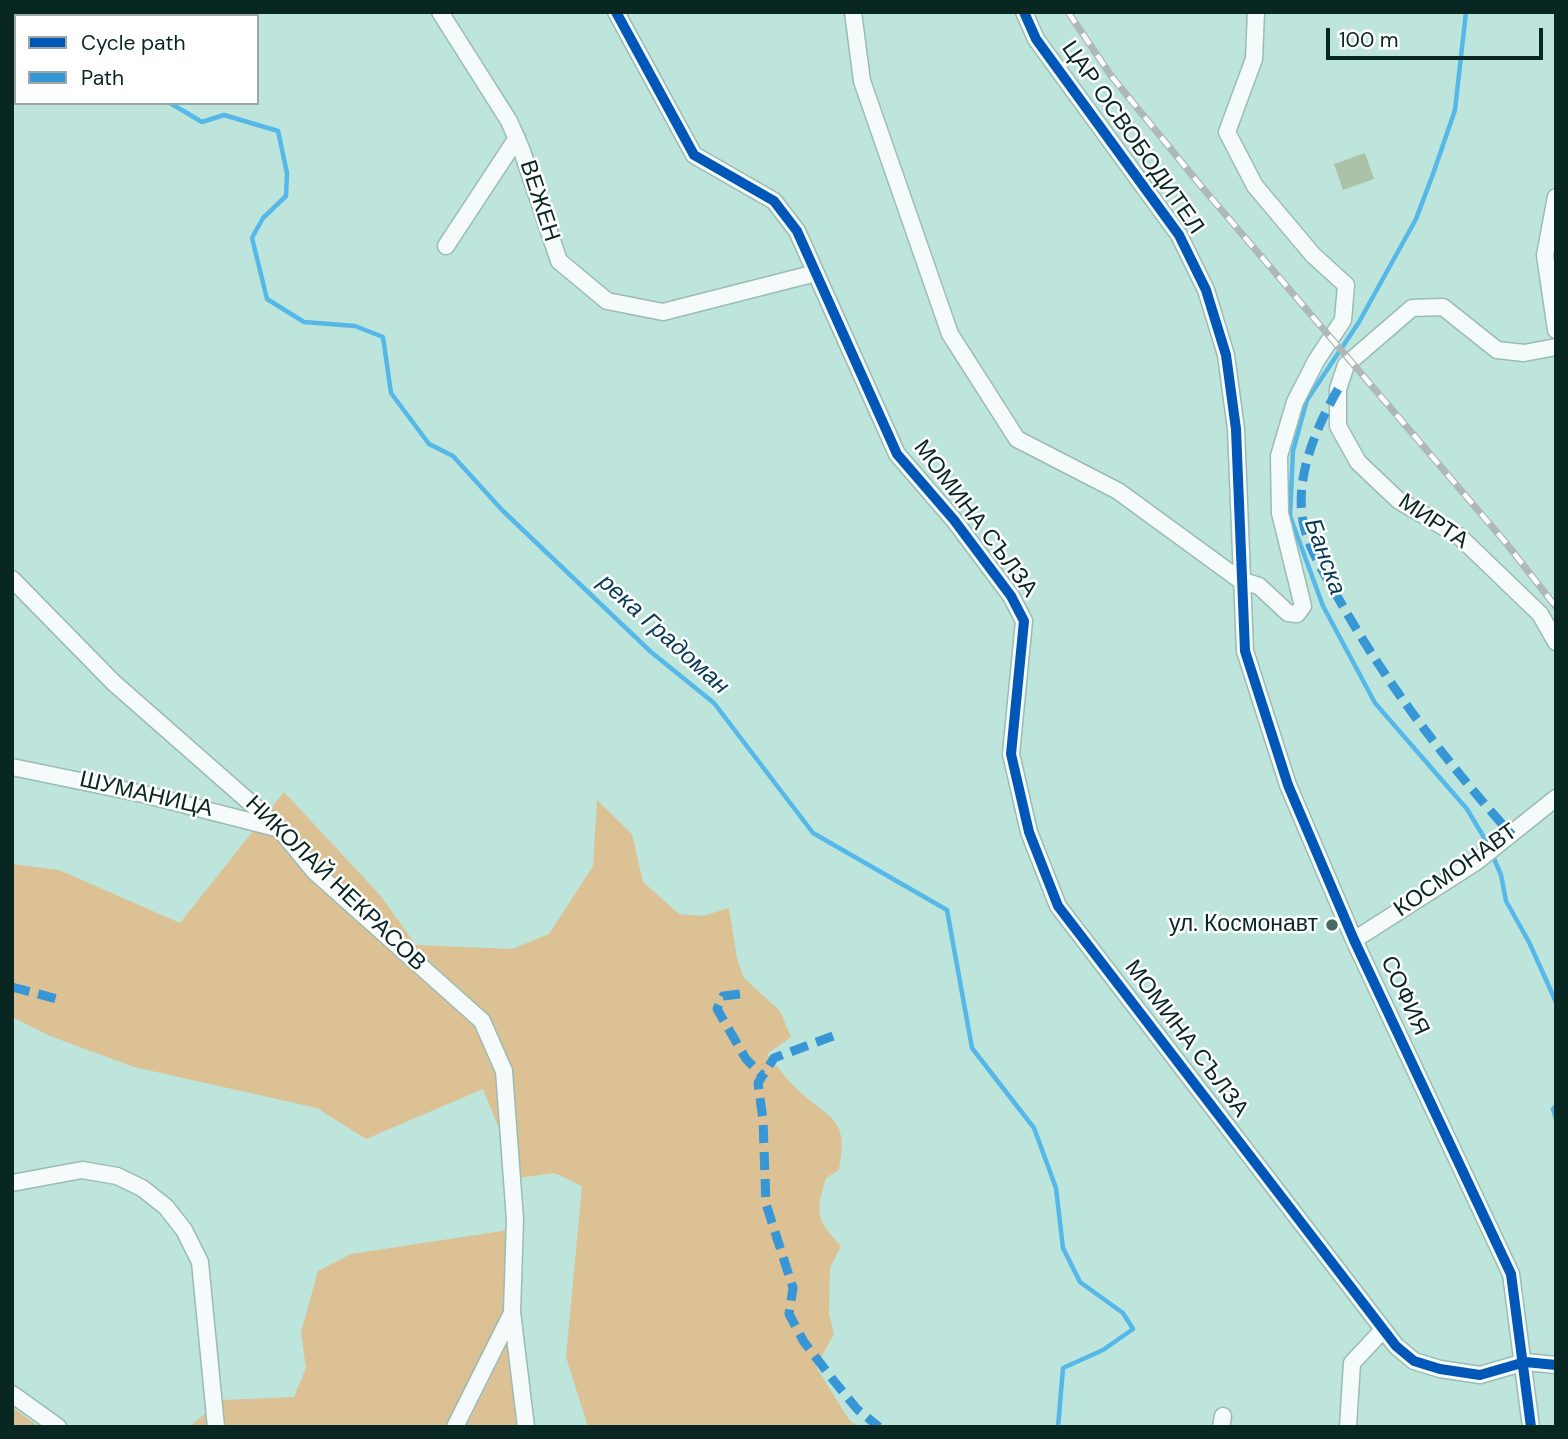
<!DOCTYPE html>
<html>
<head>
<meta charset="utf-8">
<style>
  body { margin:0 }
  #map { position:relative; width:1568px; height:1439px; overflow:hidden; background:#bde5dc; font-family:"DM Sans",sans-serif }
  canvas { display:block }
  .frame { position:absolute; inset:0; border:14px solid #082722; pointer-events:none }
  .legend { position:absolute; left:14px; top:14px; width:245px; height:91px; box-sizing:border-box; background:#fff; border:2px solid #9ca9a7; margin:0; padding:9px 12px; list-style:none; font-size:21px; color:#082722 }
  .legend li { display:flex; align-items:center; gap:14px; height:35px }
  .legend b { width:35px; border:2px solid #9ca9a7 }
  .scale { position:absolute; left:1326px; top:28px; width:217px; height:32px; box-sizing:border-box; border:4px solid #082722; border-top:0; padding-left:9px; font-size:21px; line-height:24px; white-space:nowrap; color:#082722; -webkit-text-stroke:5px #fff; paint-order:stroke }
</style>
</head>
<body>
<div id="map">
<canvas width="1568" height="1439"></canvas>
<div class="frame"></div>
<ul class="legend">
<li><b style="height:9px;background:#0057b8"></b>Cycle path</li>
<li><b style="height:9px;background:#3796d5"></b>Path</li>
</ul>
<div class="scale">100 m</div>
</div>
<script>
const ctx = document.querySelector('canvas').getContext('2d');
ctx.lineJoin = 'round';
function fill(path, color) { ctx.fillStyle = color; ctx.fill(path, 'evenodd'); }
function strokePath(path, color, width, dash) { ctx.strokeStyle = color; ctx.lineWidth = width; ctx.lineCap = dash ? 'butt' : 'round'; ctx.setLineDash(dash || []); ctx.stroke(path); }
function label(font, color, halo, rows, align = 'center') {
  ctx.font = font + ' "DM Sans",sans-serif'; ctx.lineWidth = 5; ctx.setLineDash([]); ctx.textBaseline = 'middle'; ctx.strokeStyle = halo; ctx.fillStyle = color; for (const [text, x, y, turn = 0] of rows) {
    ctx.save(); ctx.translate(x, y); ctx.rotate((+turn || 0) * Math.PI / 180); ctx.textAlign = isNaN(turn) ? turn : align; if (halo) ctx.strokeText(text, 0, 0); ctx.fillText(text, 0, 0); ctx.restore();
  }
}
const green = new Path2D(`
  M284,792L380,895L416,945L512,949L549,934L593,866L597,800L632,834L643,882L679,914L703,916L729,908L737,958L744,978L780,1011L791,1037L767,1054C777,1066 787,1080 799,1091C832,1121 849,1118 839,1170L826,1178C815,1214 816,1219 841,1246L830,1268L829,1313L834,1334L816,1367L850,1421L862,1427H588L566,1357L582,1186L554,1173L504,1180L500,1131L483,1089L366,1139L317,1108L134,1067L50,1036L12,1017V864L59,870L180,923Z
  M509,1230L523,1427H188L223,1400L294,1397L306,1368L301,1332L318,1271L351,1254Z
  M12,1407L39,1427H12Z`);
const stream = new Path2D(`
  M82,12L85,16
  M1466,12L1455,110L1433,174L1416,219L1359,322L1307,400L1293,451L1290,516L1323,606L1375,703L1467,809L1489,846
  M170,103L202,122L224,115L278,131L287,173L286,196L263,218L252,238L267,299L304,322L355,326L383,337L391,393L429,444L453,456L502,510L651,652L714,703L813,833L947,910L972,1048L1034,1128L1056,1188L1063,1248L1080,1282L1123,1313L1133,1329L1103,1350L1063,1368L1058,1427
  M1492,854L1501,875L1506,901L1529,942L1556,1002
  M1556,1106L1553,1109L1556,1119`);
const building = new Path2D(`
  M1365,153L1374,179L1343,190L1334,164Z`);
const minor = new Path2D(`
  M440,12L509,121L522,151L559,261L607,301L663,312L816,273
  M616,12L694,155L774,201L797,231L897,454L954,520L1011,596L1024,621L1011,754L1029,832L1058,906L1396,1346L1414,1361L1440,1369L1480,1375L1525,1362L1556,1365
  M853,12L862,81L950,334L1017,439L1118,491L1240,580L1259,586L1288,613L1297,614L1303,606L1280,513L1279,456L1295,402L1316,361L1343,320L1346,285L1313,255L1255,186L1227,132L1254,59L1256,12
  M1024,12L1036,39L1179,235L1206,290L1226,355L1236,429L1245,651L1288,785L1354,940L1511,1274L1531,1427
  M1556,197L1545,255L1556,330
  M446,246L517,138
  M1556,347L1524,353L1497,350L1443,307L1412,308L1346,365L1338,389V426L1358,462L1398,500L1459,536L1540,614L1556,642
  M12,579L114,683L279,828L314,871L482,1021L504,1071L515,1220L512,1312L526,1427
  M12,767L143,794L276,828
  M1354,940L1476,862L1556,798
  M12,1183L82,1170L117,1176L142,1188L166,1207L184,1230L200,1262L216,1427
  M12,1394L58,1427
  M455,1427L512,1313
  M1221,1427L1223,1416
  M1348,1427L1352,1363L1383,1330`);
const rail = new Path2D(`
  M1068,12L1112,77L1201,186L1506,543L1556,607`);
const quiet = new Path2D(`
  M1338,389C1316,428 1293,480 1304,526C1310,552 1328,580 1341,603C1389,687 1447,763 1512,835
  M12,987L57,999
  M740,994L723,996L717,1009L746,1059L762,1075
  M833,1036L774,1058L758,1083L763,1120L766,1204L793,1288L789,1314L804,1342L834,1381L857,1409L879,1427`);
const cycleway = new Path2D(`
  M616,12L694,155L774,201L797,231L897,454L954,520L1011,596L1024,621L1011,754L1029,832L1058,906L1396,1346L1414,1361L1440,1369L1480,1375L1525,1362L1556,1365
  M1024,12L1036,39L1179,235L1206,290L1226,355L1236,429L1245,651L1288,785L1354,940L1511,1274L1531,1427`);
const markers = [
  [1332,925,7,"#476a63"]
];
const streetNames = [
  ["ЦАР ОСВОБОДИТЕЛ",1132,138,55],
  ["ВЕЖЕН",539,201,72],
  ["МОМИНА СЪЛЗА",975,519,53],
  ["МИРТА",1433,522,34],
  ["ШУМАНИЦА",146,795,13],
  ["КОСМОНАВТ",1456,871,-35],
  ["НИКОЛАЙ НЕКРАСОВ",335,884,44],
  ["СОФИЯ",1404,996,65],
  ["МОМИНА СЪЛЗА",1186,1039,53]
];
const poiNames = [
  ["ул. Космонавт",1318,925]
];
const waterNames = [
  ["Банска",1324,557,70],
  ["река Градоман",663,635,42]
];
fill(green, '#dcc194');
strokePath(stream, '#55b8e8', 4.5);
fill(building, '#abc2a7');
strokePath(minor, '#9bbbb4', 19);
strokePath(minor, '#f5fbfa', 16);
strokePath(rail, '#aeb8b6', 7);
strokePath(rail, '#fff', 4.5, [13]);
strokePath(quiet, '#3796d5', 9, [18, 9]);
strokePath(cycleway, '#0057b8', 10);
for (const [x, y, r, color] of markers) { const dot = new Path2D(); dot.arc(x, y, r, 0, 2 * Math.PI); ctx.fillStyle = color; ctx.fill(dot); strokePath(dot, '#fff', 2.5); }
label('23px', '#082722', '#fff', streetNames);
label('23px', '#082722', '#fff', poiNames, 'right');
label('italic 24px', '#083a57', '#fff', waterNames);
</script>
</body>
</html>
